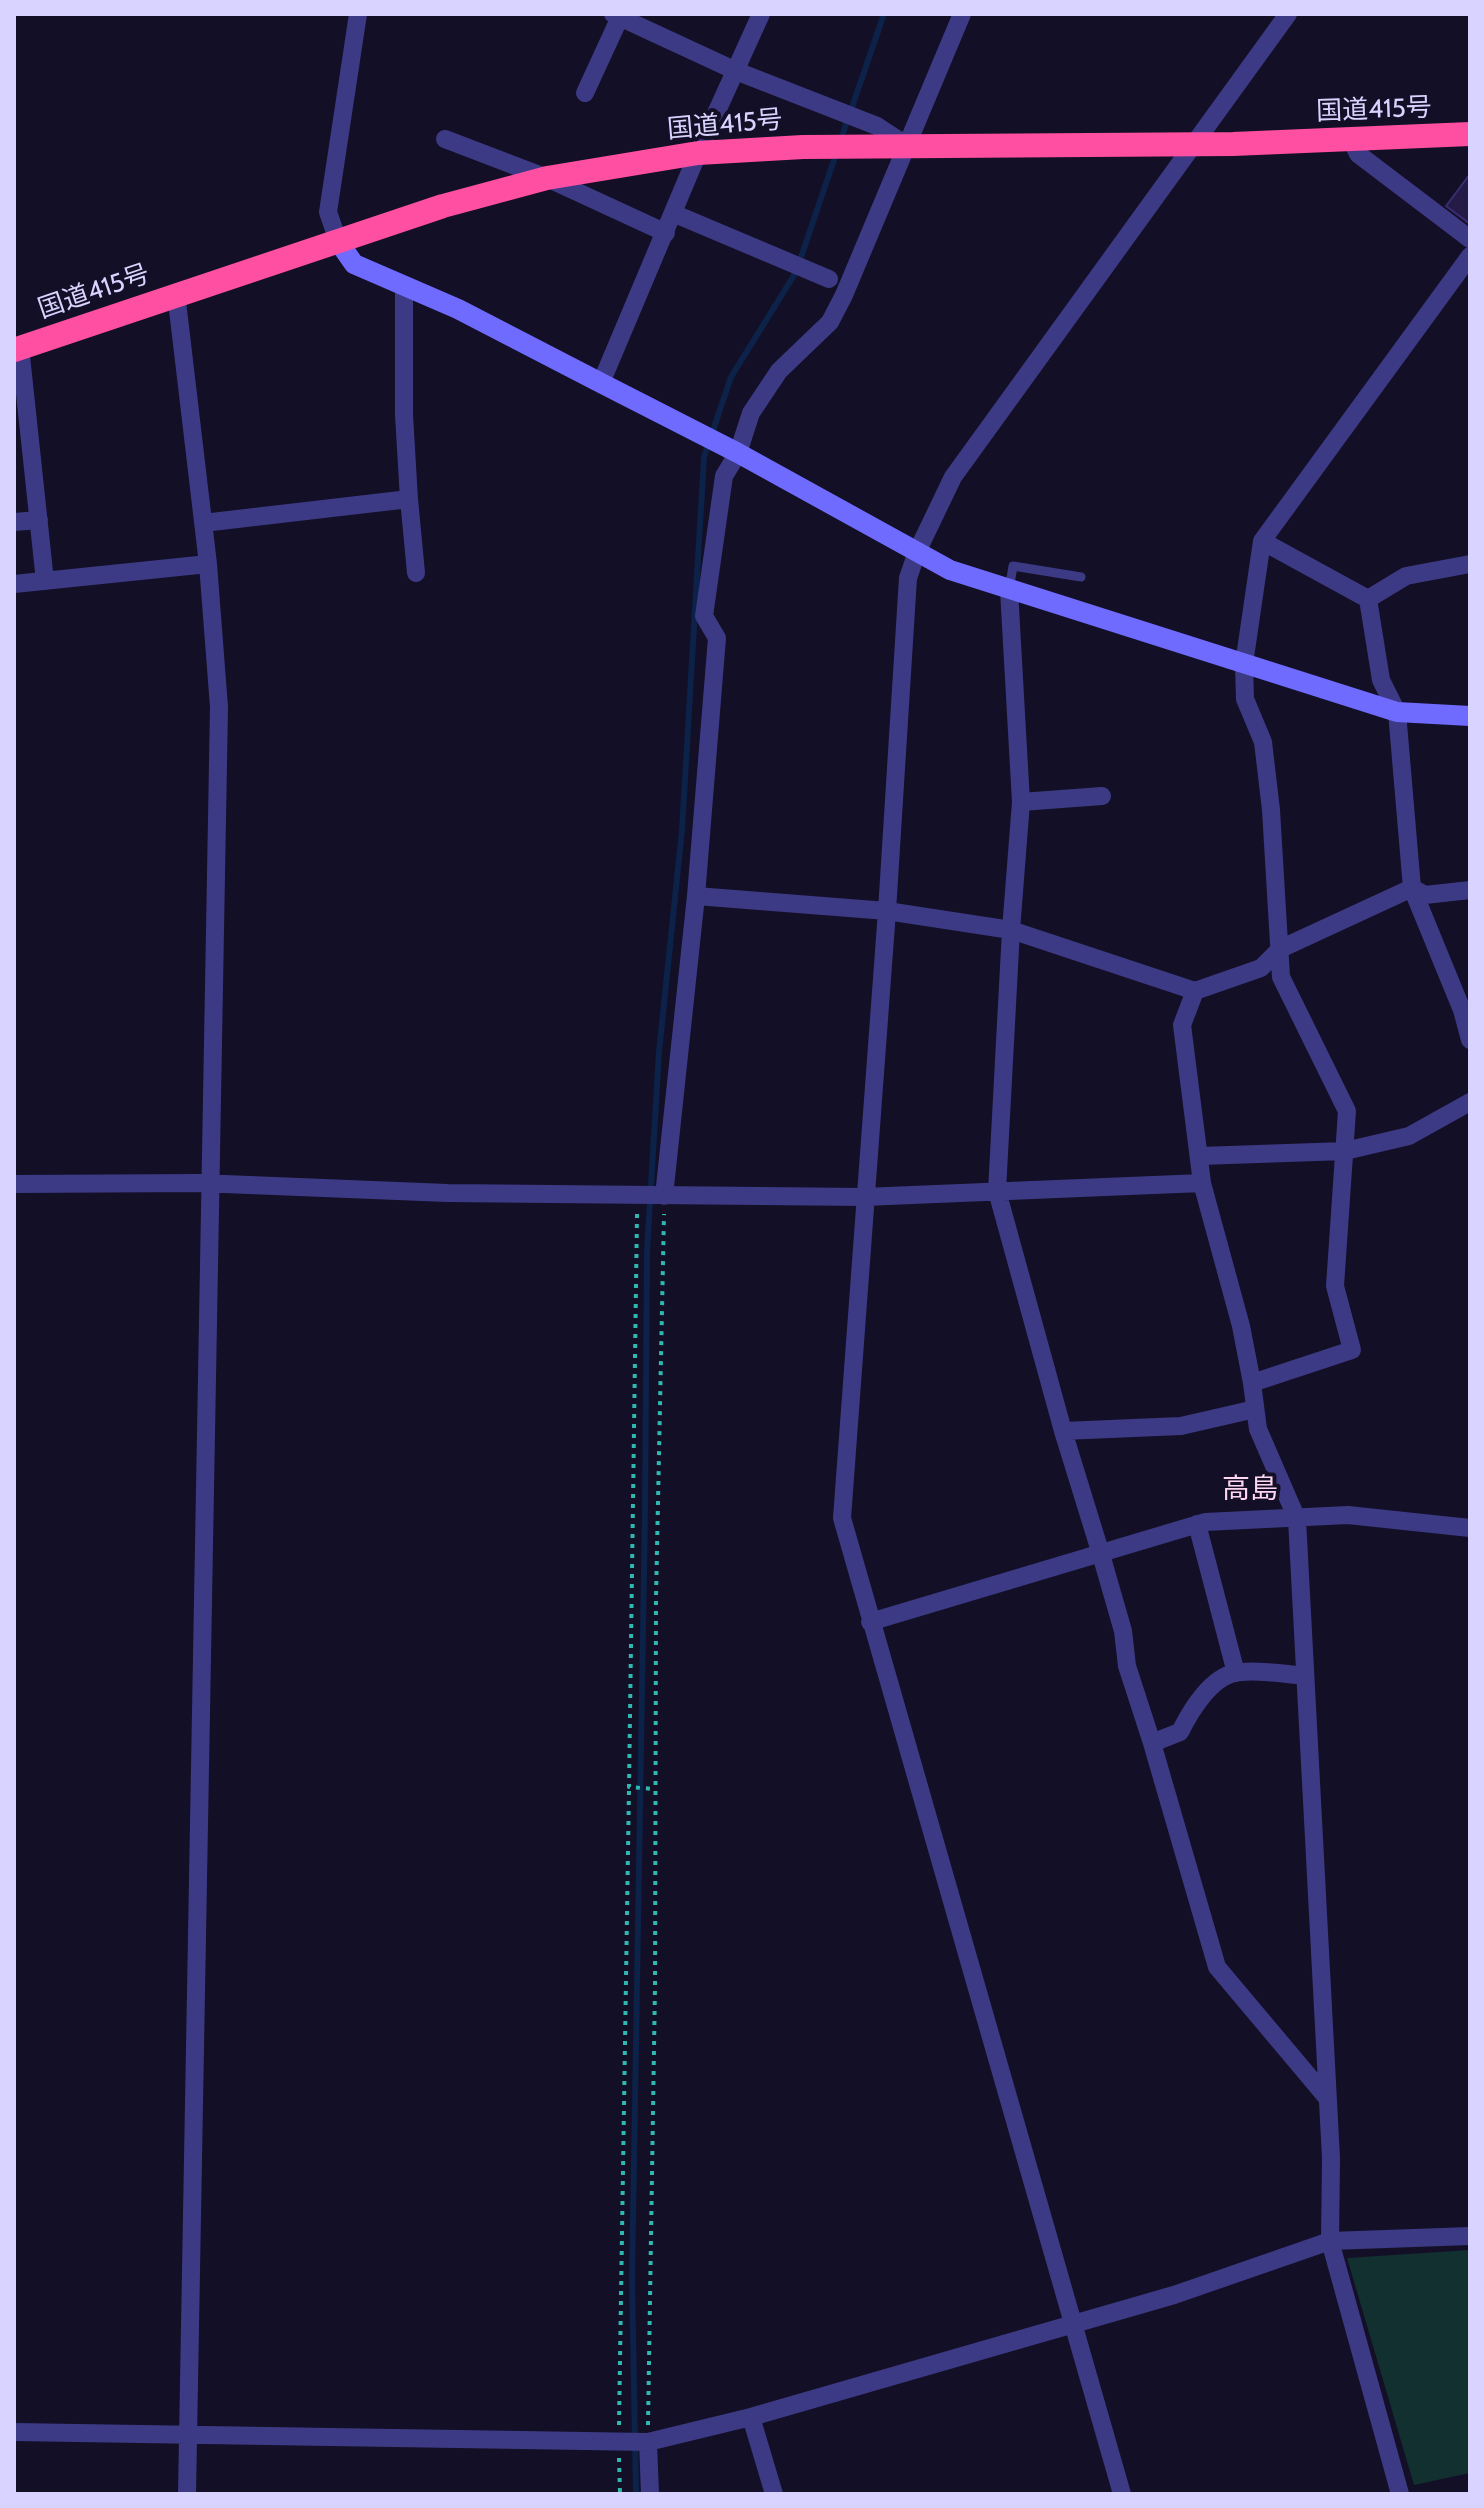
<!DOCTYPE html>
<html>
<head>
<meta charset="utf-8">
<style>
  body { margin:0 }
  #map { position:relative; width:1484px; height:2508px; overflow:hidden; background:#130f26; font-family:Cabin,sans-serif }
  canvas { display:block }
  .frame { position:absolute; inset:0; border:16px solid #d9d4ff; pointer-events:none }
</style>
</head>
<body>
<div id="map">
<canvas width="1484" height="2508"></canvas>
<div class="frame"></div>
</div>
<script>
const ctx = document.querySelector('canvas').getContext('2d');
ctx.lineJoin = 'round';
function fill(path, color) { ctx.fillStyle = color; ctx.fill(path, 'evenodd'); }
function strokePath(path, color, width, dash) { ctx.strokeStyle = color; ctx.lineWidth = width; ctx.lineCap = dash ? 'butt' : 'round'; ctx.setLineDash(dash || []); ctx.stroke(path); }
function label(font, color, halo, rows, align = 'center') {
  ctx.font = font + ' Cabin,"Noto Sans JP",sans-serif'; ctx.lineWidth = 8; ctx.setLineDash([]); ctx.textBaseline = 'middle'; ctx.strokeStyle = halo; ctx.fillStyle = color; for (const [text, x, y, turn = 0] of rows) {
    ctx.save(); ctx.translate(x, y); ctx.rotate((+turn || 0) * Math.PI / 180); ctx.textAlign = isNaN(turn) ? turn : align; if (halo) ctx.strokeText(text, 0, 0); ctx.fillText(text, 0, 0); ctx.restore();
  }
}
const green = new Path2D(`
  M1470,2250V2473L1414,2485L1347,2258Z`);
const stream = new Path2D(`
  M841,139L884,14
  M636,2494L632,2279L645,1513L647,1252L659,1052L682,830L704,457L731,377L796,272L836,154`);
const building = new Path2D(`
  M1470,174V224L1446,206Z`);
const path = new Path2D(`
  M637,1214L629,1787L654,1789
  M619,2425L629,1787
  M648,2425L655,1986L656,1598L664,1214
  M619,2458L620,2494`);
const lane = new Path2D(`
  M1009,590L1013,566L1081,577`);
const street = new Path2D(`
  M613,14L736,71L877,126L906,145
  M962,14L844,295L830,322L779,371L751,413L738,453L724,476L704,616L717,638L696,896L887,911L1011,930L997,1191L1063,1431
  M585,93L620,17
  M445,139L547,178L666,233
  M1351,139L1358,154L1470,239
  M675,214L829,279
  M338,241L328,212L358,14
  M404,287V415L409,499
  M20,347L45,581
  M601,383L698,153L761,14
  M14,522L39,520
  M203,523L409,499L416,573
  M1262,541L1368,599L1406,576L1470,564
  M14,584L208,564L176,293
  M1009,590L1021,802
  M1368,599L1381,680L1397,712L1412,888L1462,1010L1470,1040
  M1102,796L1021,802L1011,930L1195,991
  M1412,888L1425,895L1470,890
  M1200,1156L1345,1151L1409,1136L1470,1102
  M14,1184L200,1183L447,1193L864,1197L1202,1183
  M664,1196L696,896
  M1252,1383L1352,1350L1335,1286L1347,1111L1281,977L1271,810L1263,742L1245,699L1244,664L1262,541L1470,256
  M1197,1524L1236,1673
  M870,1622L1205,1522L1348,1515L1470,1528
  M1305,1676C1284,1674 1262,1670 1241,1672C1213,1673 1191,1710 1180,1732L1152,1743L1217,1967L1328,2099
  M1152,1743L1127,1666L1123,1631L1100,1551L1063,1431L1181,1426L1255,1409
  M751,2417L774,2494
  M14,2432L648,2442L751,2417L1174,2295L1330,2241L1470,2236
  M648,2442L650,2494
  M187,2494L219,707L208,564
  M1122,2494L842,1518L887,911L908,578L917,552L953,477L1288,14
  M1400,2494L1330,2241L1331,2158L1297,1519L1258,1429L1252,1383L1241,1326L1202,1183L1182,1025L1195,991L1261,968L1280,949L1412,888`);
const secondary = new Path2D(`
  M338,241L354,264L458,309L601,383L738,453L950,570L1397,712L1470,716`);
const highway = new Path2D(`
  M14,350L443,206L547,178L698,153L803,147L1233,144L1470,134`);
const streetNames = [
  ["国道415号",1374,110,-2],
  ["国道415号",725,125,-5],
  ["国道415号",94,292,-19]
];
const neighbourhoodNames = [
  ["高島",1250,1490]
];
fill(green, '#12302f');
strokePath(stream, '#0c2248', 6);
fill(building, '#241b47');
strokePath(building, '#3b2d73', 2);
strokePath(path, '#2fb8b0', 4, [4, 6]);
strokePath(lane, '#3d3a85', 9);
strokePath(street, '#3d3a85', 18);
strokePath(secondary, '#6f6bff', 20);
strokePath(highway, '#ff4fa3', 24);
label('26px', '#d9d4ff', '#130f26', streetNames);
label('28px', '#ffd6f0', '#130f26', neighbourhoodNames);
</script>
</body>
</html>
